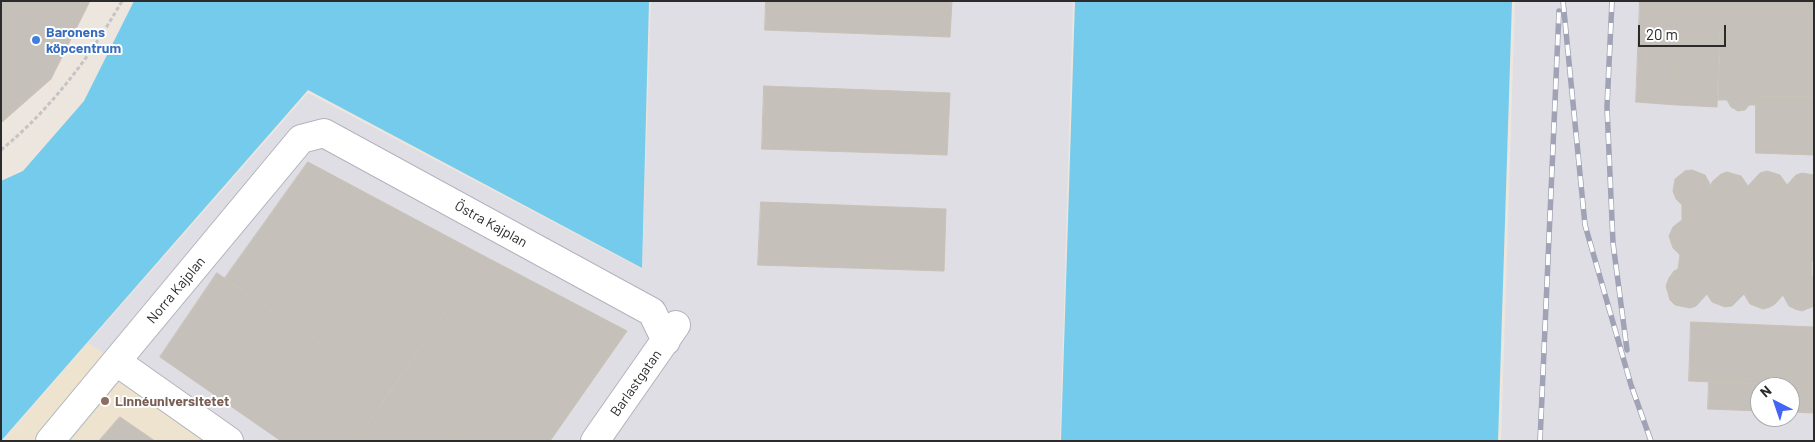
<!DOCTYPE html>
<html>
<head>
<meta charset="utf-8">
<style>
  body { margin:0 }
  #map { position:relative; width:1815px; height:442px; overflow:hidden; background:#ece6de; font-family:Barlow,sans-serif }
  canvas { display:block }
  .frame { position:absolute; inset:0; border:2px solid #2b2b2b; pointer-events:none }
  .north { position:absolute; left:1750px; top:377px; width:50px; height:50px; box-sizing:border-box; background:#fff; border:1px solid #aaa; border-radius:50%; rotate:319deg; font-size:14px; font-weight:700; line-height:20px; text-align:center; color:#2b2b2b }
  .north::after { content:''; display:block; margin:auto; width:18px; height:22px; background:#4364f4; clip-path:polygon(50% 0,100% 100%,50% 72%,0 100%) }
  .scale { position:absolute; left:1638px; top:25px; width:88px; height:22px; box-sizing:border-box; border:2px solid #2b2b2b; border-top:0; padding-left:6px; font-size:15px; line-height:18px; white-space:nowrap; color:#2b2b2b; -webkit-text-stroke:4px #fff; paint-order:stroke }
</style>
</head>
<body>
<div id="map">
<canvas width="1815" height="442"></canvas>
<div class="frame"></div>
<div class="north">N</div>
<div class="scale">20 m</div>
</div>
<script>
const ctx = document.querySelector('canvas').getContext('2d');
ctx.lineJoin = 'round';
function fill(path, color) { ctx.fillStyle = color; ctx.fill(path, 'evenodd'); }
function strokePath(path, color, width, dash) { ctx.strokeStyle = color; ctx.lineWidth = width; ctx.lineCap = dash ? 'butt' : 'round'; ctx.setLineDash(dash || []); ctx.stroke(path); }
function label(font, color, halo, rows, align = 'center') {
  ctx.font = font + ' Barlow,sans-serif'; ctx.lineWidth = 4; ctx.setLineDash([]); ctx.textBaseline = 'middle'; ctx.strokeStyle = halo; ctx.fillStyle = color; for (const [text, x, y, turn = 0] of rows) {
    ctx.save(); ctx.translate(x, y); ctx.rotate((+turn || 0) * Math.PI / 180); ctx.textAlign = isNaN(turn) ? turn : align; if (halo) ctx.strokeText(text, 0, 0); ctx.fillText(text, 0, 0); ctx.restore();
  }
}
const industrial = new Path2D(`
  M651,1H1073L1060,441H229L88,343L308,93L642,269Z
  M1515,1H1814V441H1501ZM1760,387H1790V417H1760Z`);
const education = new Path2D(`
  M88,343L117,362L229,441H3Z`);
const water = new Path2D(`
  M134,1H649L642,268L308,90L1,441V181L23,171L84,101Z
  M1075,1H1512L1498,441H1061Z`);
const building = new Path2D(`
  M1,1H90L51,79L1,123Z
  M766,1H952L950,37L765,30Z
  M1640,1H1814V45L1720,43V30L1680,28L1677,105L1636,102Z
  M1680,28L1720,30L1717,107L1677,105Z
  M1720,43L1814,45V97H1756V105H1749L1745,110L1738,111L1731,107L1727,100H1718Z
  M764,86L950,93L947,155L762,149Z
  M1756,97H1814V155L1756,153Z
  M308,162L484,256L390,391L225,278Z
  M1692,170L1705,175L1711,186L1712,182L1721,174L1727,172L1741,176L1748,186L1760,173L1767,171L1780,175L1787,185L1796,175L1802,173L1814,175V260L1812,261V276L1814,278V306L1802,311L1795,309L1789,306L1783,295L1775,304L1770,307L1763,309L1750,304L1744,294L1732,306L1725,307L1712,302L1707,294L1696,306L1690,308L1675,305L1670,300L1666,286L1669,278L1674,271L1678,269L1680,255L1673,248L1669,236L1673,227L1682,220V205L1676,199L1673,191L1675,179L1685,171Z
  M761,202L946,209L944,271L758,265Z
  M484,256L547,289L445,441H356Z
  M217,273L390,391L356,441H281L160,357Z
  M547,289L627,331L550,441H445Z
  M1691,322L1814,327V386L1689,381Z
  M1709,382L1814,386V413L1790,412V387H1760V411L1708,409Z
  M120,417L155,441H99Z`);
const path = new Path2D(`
  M1,150C51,109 90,57 122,1`);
const minor = new Path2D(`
  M117,362L229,441
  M50,441L301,139L324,133L652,312L666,341
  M595,441L676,325`);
const rail = new Path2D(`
  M1563,1L1585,225L1631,385L1651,441
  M1612,1L1607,107L1613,243L1627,350
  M1540,441L1559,11`);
const markers = [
  [36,40,5,"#3f7fe0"],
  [105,401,5,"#8d6e63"]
];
const shopNames = [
  ["Baronens",46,32],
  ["köpcentrum",46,48]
];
const streetNames = [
  ["Östra Kajplan",491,224,29],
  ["Norra Kajplan",176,290,-50],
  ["Barlastgatan",636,383,-55]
];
const educationNames = [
  ["Linnéuniversitetet",115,401]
];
fill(industrial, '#e0dee5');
fill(education, '#ede3ce');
fill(water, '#74cbeb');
fill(building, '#c5c0b9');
strokePath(building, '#c8c2b7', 1);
strokePath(minor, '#b1b4be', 30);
strokePath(path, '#c4c4c4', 3, [4, 2.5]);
strokePath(minor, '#fff', 28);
strokePath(rail, '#a0a3b5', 5.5);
strokePath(rail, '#fff', 4, [11]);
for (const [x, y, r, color] of markers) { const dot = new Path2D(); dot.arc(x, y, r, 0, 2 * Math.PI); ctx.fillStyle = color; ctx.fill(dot); strokePath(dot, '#fff', 2); }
label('bold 14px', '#366cbe', '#fff', shopNames, 'left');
label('14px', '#2b2b2b', '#fff', streetNames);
label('bold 14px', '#785e54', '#fff', educationNames, 'left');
</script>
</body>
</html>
